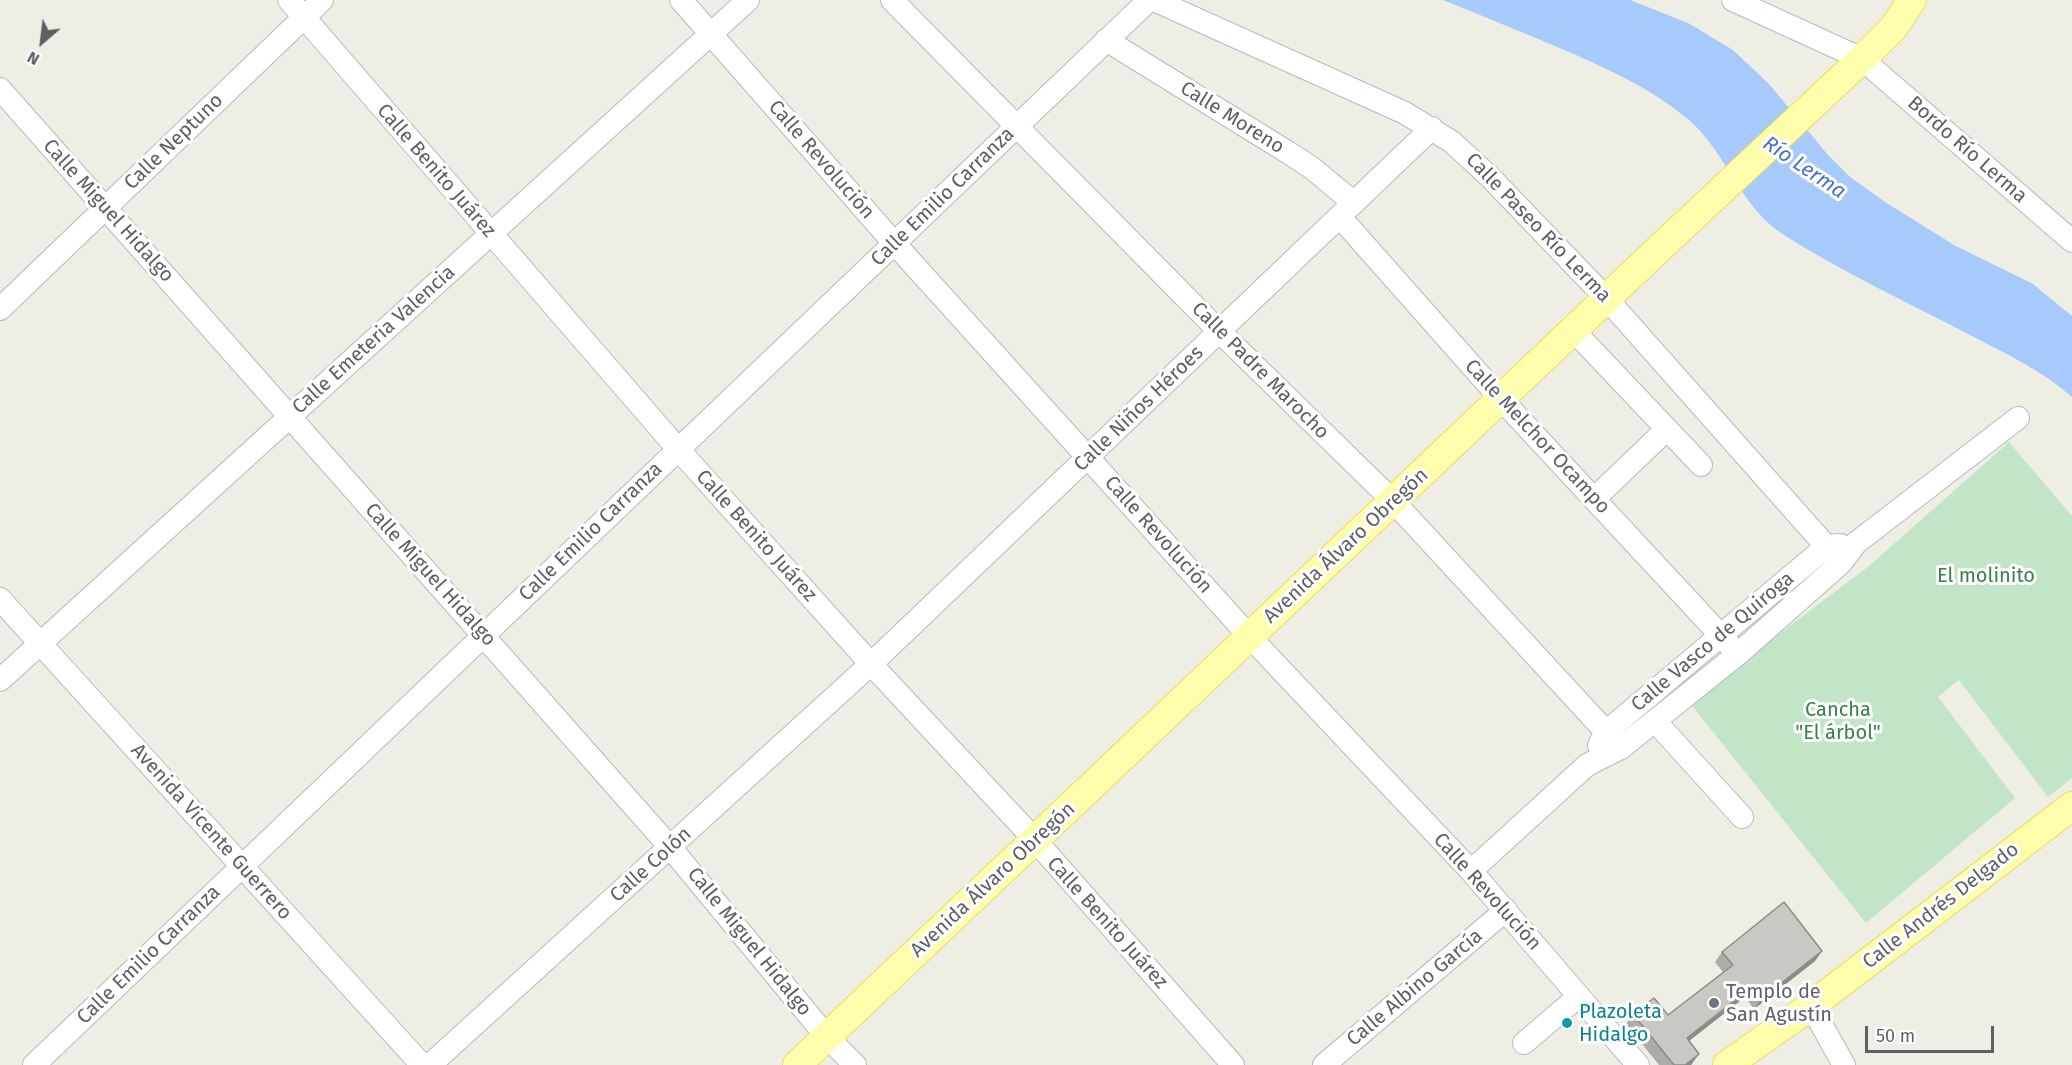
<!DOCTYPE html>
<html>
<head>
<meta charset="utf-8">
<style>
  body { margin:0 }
  #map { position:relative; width:2072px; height:1065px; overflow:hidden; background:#efeee5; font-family:"Fira Sans",sans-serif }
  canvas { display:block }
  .north { position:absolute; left:12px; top:12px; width:60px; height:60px; -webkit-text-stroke:4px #fff; paint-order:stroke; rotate:208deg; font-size:16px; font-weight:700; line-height:24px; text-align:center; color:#5d5f65 }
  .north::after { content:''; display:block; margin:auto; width:21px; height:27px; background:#5d5f65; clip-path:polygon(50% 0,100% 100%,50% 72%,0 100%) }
  .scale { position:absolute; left:1865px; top:1026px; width:129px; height:27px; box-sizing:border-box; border:3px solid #5d5f65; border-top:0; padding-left:8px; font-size:18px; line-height:21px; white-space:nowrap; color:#5d5f65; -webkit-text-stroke:4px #fff; paint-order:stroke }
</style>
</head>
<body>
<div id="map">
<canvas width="2072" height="1065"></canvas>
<div class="north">N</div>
<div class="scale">50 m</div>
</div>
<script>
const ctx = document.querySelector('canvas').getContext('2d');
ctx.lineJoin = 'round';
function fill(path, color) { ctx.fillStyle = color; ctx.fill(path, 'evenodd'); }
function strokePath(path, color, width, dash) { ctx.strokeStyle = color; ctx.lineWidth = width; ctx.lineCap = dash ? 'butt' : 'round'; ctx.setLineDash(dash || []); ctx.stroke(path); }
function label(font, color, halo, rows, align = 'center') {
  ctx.font = font + ' "Fira Sans",sans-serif'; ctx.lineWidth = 6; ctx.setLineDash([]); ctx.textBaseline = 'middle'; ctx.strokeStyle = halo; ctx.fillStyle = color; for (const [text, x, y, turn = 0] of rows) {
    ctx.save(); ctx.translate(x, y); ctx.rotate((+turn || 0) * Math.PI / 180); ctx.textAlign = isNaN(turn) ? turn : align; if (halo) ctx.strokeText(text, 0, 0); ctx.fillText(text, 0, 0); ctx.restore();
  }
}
const green = new Path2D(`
  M2009,442L2072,516V778L2048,797L1959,680L1938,697L2015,798L1866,923L1689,702L1869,566Z`);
const water = new Path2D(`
  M1443,0H1630L1688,23L1733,50L1769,84L1828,155L1849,176L1885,202L1954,245L2033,284L2072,316V397C2043,371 2006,354 1972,336C1909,303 1844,273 1784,235C1740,207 1728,155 1690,121C1654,90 1612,71 1569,52C1527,34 1485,17 1443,0Z`);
const minor = new Path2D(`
  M289,0L678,449L871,664L1035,840L1233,1065
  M681,0L894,243L1250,637L1471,871L1638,1065
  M892,0L1220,332L1393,501L1621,748
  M1154,0L1405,113L1452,142L1490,177L1606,298L1841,563
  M1733,0L1862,59L2072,241
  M1106,40L1289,153L1312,168L1354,203
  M0,89L670,847L827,1037L855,1065
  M1340,217L1501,399L1738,654
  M0,309L322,0
  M1573,330L1701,465
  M1594,499L1667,429
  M0,599L422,1065
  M0,680L748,0
  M1655,721L1742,817
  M1599,745L1606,732L1827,546L1841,545
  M1471,871L1587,765L1621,748L1738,654L1841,563L1856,543L2018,418
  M1811,1006L1844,1065
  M1524,1043L1579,996
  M34,1065L1149,0
  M430,1065L871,664L1432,128
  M1324,1065L1506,910`);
const major = new Path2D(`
  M797,1065L1664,244L1862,59L1894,27L1912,0
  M1727,1065L1811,1006L2072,806`);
const wall = new Path2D(`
  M1822,951L1815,961L1754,1009L1745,997L1689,1041L1692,1064L1691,1065H1659L1626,1024L1633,1014L1668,1015L1723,972L1715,962L1722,952Z`);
const shadedWall = new Path2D(`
  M1822,951L1815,961L1754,1009L1761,999Z
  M1752,987L1745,997L1680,1048L1687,1038Z
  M1699,1054L1691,1065H1685Z`);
const building = new Path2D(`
  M1784,902L1822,951L1761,999L1752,987L1687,1038L1699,1054L1685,1065H1674L1633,1014L1654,998L1668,1015L1733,965L1722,952Z`);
const markers = [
  [1714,1003,6,"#6b7280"],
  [1567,1023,6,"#0f9aa8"]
];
const streetNames = [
  ["Calle Moreno",1232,118,32],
  ["Calle Neptuno",174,142,-44],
  ["Bordo Río Lerma",1967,150,41],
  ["Calle Revolución",821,160,49],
  ["Calle Benito Juárez",436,171,49],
  ["Calle Emilio Carranza",943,197,-44],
  ["Calle Miguel Hidalgo",108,211,48],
  ["Calle Paseo Río Lerma",1538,228,46],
  ["Calle Emeteria Valencia",374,340,-42],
  ["Calle Padre Marocho",1260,371,45],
  ["Calle Niños Héroes",1139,409,-44],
  ["Calle Melchor Ocampo",1537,437,47],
  ["Calle Emilio Carranza",591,532,-44],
  ["Calle Revolución",1158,535,48],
  ["Calle Benito Juárez",756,536,48],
  ["Avenida Álvaro Obregón",1346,546,-43],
  ["Calle Miguel Hidalgo",430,575,48],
  ["Calle Vasco de Quiroga",1713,642,-40],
  ["Avenida Vicente Guerrero",211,832,48],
  ["Calle Colón",651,865,-42],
  ["Avenida Álvaro Obregón",993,880,-43],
  ["Calle Revolución",1487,892,48],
  ["Calle Andrés Delgado",1941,906,-38],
  ["Calle Benito Juárez",1107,923,48],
  ["Calle Miguel Hidalgo",749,942,51],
  ["Calle Emilio Carranza",149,955,-44],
  ["Calle Albino García",1415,988,-40]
];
const parkNames = [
  ["El molinito",1986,576],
  ["Cancha",1838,710],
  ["\"El árbol\"",1838,733]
];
const worshipNames = [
  ["Templo de",1726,992],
  ["San Agustín",1726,1015]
];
const cultureNames = [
  ["Plazoleta",1579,1012],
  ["Hidalgo",1579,1035]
];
const waterNames = [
  ["Río Lerma",1804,168,34]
];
fill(green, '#c2e5c8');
fill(water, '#a7cafc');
strokePath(minor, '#b7b9be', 24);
strokePath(major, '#eddd5f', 30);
strokePath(minor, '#fff', 22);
strokePath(major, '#fdfdac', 28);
fill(wall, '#aeaca7');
fill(shadedWall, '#8d8c88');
fill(building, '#cac8c2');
strokePath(building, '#8d8c88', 1.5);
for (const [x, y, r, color] of markers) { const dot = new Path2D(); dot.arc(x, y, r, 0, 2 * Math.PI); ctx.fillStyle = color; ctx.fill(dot); strokePath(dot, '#fff', 2); }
label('20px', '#5d5f65', '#fff', streetNames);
label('20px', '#378246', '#fff', parkNames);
label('20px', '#5b616d', '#fff', worshipNames, 'left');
label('20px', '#0d838f', '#fff', cultureNames, 'left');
label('italic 21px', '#4a70c0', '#fff', waterNames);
</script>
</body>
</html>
